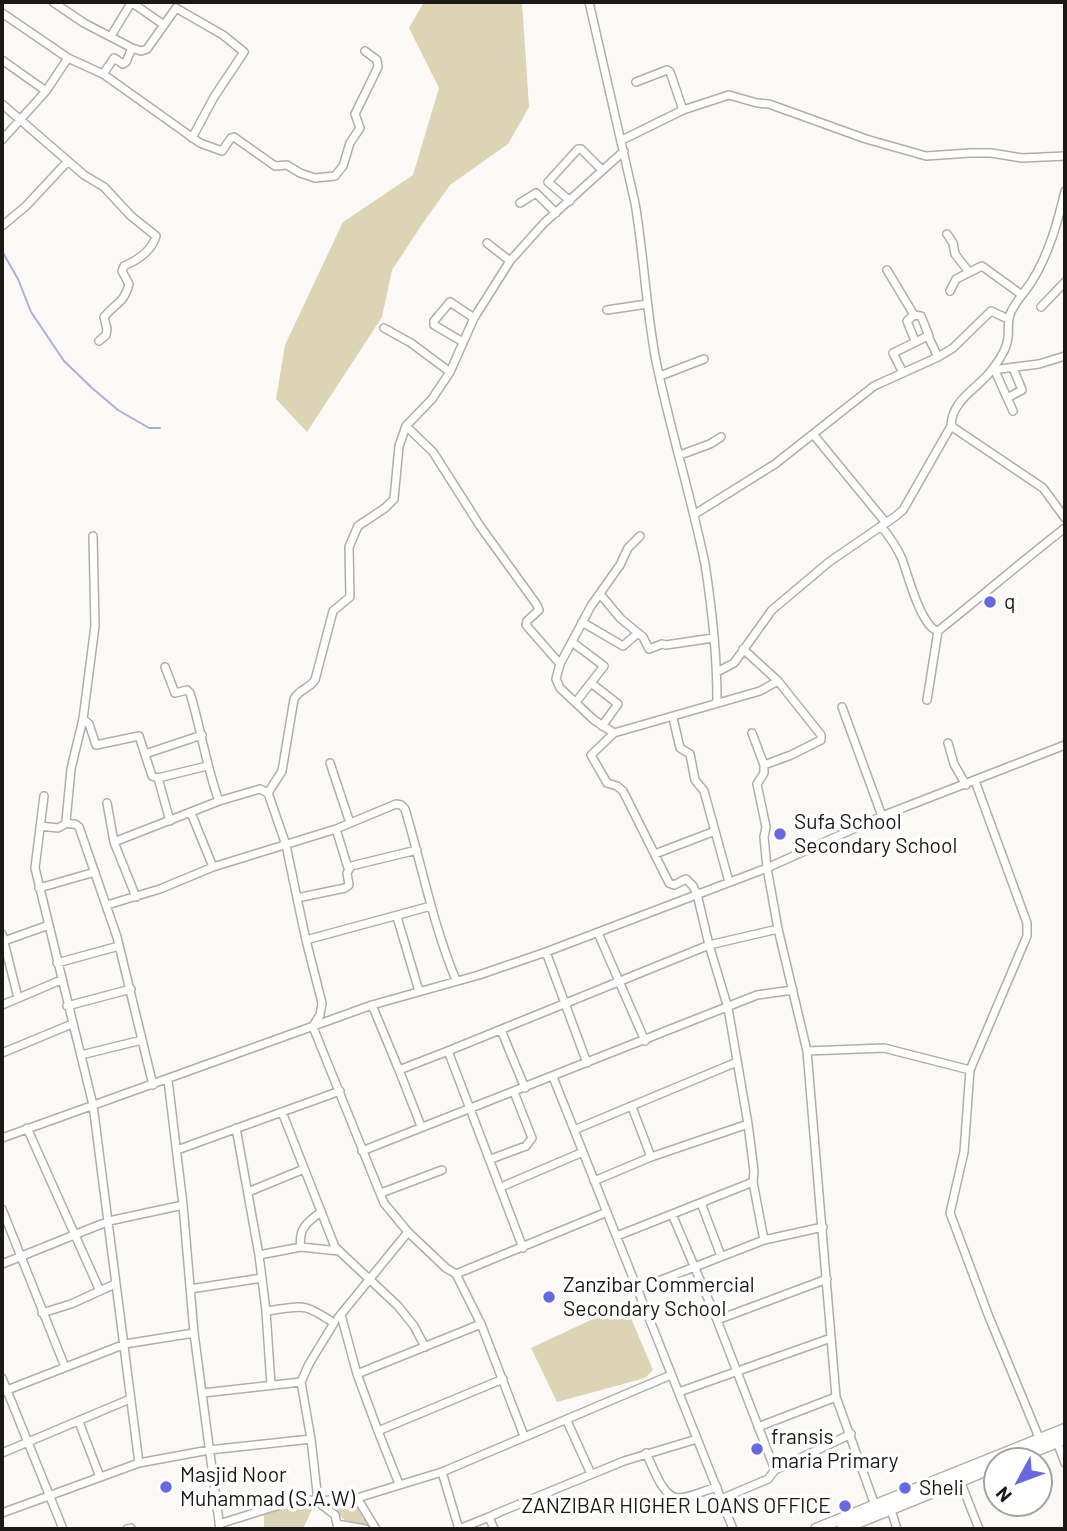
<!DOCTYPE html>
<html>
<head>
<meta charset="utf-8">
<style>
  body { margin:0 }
  #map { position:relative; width:1067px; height:1531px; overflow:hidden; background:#faf9f5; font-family:Barlow,sans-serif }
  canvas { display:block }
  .frame { position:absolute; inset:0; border:4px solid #1a1918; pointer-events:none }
  .north { position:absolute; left:983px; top:1447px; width:70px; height:70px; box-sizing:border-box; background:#fff; border:2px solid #a3a3a3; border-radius:50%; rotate:229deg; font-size:19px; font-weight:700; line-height:28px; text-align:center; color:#1a1918 }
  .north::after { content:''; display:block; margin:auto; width:24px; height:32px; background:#6769e2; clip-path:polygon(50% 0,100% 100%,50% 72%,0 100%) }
</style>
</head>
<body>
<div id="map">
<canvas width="1067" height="1531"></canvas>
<div class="frame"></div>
<div class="north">N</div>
</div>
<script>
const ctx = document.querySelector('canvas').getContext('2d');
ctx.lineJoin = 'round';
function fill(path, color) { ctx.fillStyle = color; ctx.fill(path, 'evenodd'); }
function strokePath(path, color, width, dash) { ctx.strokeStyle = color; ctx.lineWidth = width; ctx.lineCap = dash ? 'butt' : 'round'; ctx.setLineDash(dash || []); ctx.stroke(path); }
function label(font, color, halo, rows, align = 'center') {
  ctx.font = font + ' Barlow,sans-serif'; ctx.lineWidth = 7; ctx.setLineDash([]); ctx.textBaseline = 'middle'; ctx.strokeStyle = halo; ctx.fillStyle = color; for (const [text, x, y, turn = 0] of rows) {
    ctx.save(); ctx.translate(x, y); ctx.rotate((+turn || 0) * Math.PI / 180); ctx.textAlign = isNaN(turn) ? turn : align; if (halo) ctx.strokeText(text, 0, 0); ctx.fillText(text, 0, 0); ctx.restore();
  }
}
const green = new Path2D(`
  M424,2H522L529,107L508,144L450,185L423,223L392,270L382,317L307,432L276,399L285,345L343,222L413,175L439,88L409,28Z
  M625,1304L653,1370L645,1378L557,1402L531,1348Z
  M351,1501L356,1503L372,1529C356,1528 341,1521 333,1507L334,1502Z
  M315,1503L303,1529H264V1513Z`);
const stream = new Path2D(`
  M2,251L18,279L31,312L64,361L92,388L118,410L149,428H160`);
const street = new Path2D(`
  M53,2L84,23L132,48L126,62L123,64L114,58L103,74
  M131,2L164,25
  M589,2L635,203C644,256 646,309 656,361C670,429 691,496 705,564C712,609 717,655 717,700L715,704
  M2,13L68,58L103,74L200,143L222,151L231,138L234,137L275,166L287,165L300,173L315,178L335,176L343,166L350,143L360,128L355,114L378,67L377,60L365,51
  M111,36L131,3L129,2
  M132,48L141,51L147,49L176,8L223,35L244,52L214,97L192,138
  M2,60L46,91
  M636,82L667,70L670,72L683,110
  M2,104L84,175L104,187L131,216L156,236C152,250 138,260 124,266L122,271L129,284C124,304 115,303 104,317L107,329L106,335L99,341
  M2,140L46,91L68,58
  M622,140L683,110L729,95L757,103L769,104L866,139L926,156L970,153H991L1022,158L1065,156
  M570,201L548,182L578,149H581L602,170
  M520,203L536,193L556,213
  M2,226L26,206L68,161
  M947,234L953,243L955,254L969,272
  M487,243L510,261
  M887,270L914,315L921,316L929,336
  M950,291L956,279L982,266L1022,295
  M1041,307L1065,282
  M607,310L647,304
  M914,315L907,321L915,341
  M384,328L411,343L450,372
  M463,342L434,325V321L450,302L474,318
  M992,370L1039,364L1065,356
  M995,371L1013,411
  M903,373L893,353L928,336L938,357
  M660,376L704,359
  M1007,398L1022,390L1013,368
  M406,426L433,452L480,526L537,605L539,610L527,621L526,625L560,664
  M951,426L1043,488L1065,518
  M813,434L886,523
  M680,455L710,444L721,437
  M695,514L775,464L874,386L938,357L953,348L991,311L1008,319
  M881,526C889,536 897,547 902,559C908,575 921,627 938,631
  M93,536L95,626L83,719L71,769L66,821L70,824H75L79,827L117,937L153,1085
  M600,594L621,619L643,637L649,649L662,644L666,645L713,638
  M582,622L623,646L638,633
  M572,642L604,666L576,702
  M743,649L778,681L760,691L614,733L591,755L607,783L617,786L623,791L669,883L674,885L686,879L693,886L697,894L709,945L728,1008L748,1124L754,1171L753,1182L764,1240
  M165,667L175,693L187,690L190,693C201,729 206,766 219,801L260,789L268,793L286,845L297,898L345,888L349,885L347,873L351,866L417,850
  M717,672L734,663L772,610L829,562L896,516L903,510L951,426C952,398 980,388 994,367C1000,359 1007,348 1008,338C1009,330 1007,320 1011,312C1016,301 1025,292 1032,281C1049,254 1058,221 1065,191
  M591,683L618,704L602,726
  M927,700L938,631C981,597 1022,561 1065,528
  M842,707L882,816
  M673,718L680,748L690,754L695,780L704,791L715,831
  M83,719L89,724L96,745L139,736L152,776L158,778L207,766
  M614,733L594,720L560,688L556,679L560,664L591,606L620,565L628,548L640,536
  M752,733L764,765L791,755L821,740V735L778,681
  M948,743L954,764L966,785
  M145,754L202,735
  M330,763L350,823
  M764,765V773L757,784L766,827L764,837L767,868L778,929L807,1051L836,1397L876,1508
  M158,778L170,821
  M975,781L1027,923V936L970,1070L964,1152L950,1213L989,1317L1040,1440
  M268,793L282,771L294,699C299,689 309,689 315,680L333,611L350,597L349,547L358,526L385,508L394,499L399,446L406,426L432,399L450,372L474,318L510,261L544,223L624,151
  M44,796L35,868L93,1105L139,1463
  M107,803L114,842
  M191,813L213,867
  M40,826L58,828L67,823
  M336,829L348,868
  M655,854L715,831L729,882
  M39,888L95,872
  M136,897L114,842L219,801
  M297,898L306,940L431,906
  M107,905L160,889L213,867L336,829L396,804L401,805L405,809C422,866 433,925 456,980
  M397,917L419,991
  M598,933L645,1041
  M2,934L18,998
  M306,940L322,1003L320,1015L313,1026
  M4,941L49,925
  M546,952L587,1063
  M57,963L119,946
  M2,1005L61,980
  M372,1005L399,1070L448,1051L523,1248
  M67,1006L131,989
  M313,1027L384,1203L408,1232L446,1268L456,1274L607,1212
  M501,1030L525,1088
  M448,1051L709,945L778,929
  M807,1051L884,1048L970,1070
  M2,1053L72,1024
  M81,1055L142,1040
  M399,1070L421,1126
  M553,1077L733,1529
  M168,1080L183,1205L194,1333L220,1529
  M632,1107L651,1157
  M282,1112L335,1247L398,1306L414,1326L425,1347
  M27,1128L100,1291
  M236,1128L259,1255L266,1311L271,1385
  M574,1130L737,1062
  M2,1138L372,1005L479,975L546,952L767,868L882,816L1065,745
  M177,1150L340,1091
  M362,1151L757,995L793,990
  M491,1159L526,1146L532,1138L514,1092
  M594,1181L651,1157L748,1124
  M501,1187L583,1152
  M248,1192L304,1169
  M381,1193L442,1170
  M701,1203L721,1256
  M2,1209L65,1367
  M672,1214L717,1320L775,1470L768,1479L721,1499
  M617,1236L753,1182
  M301,1247C298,1229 307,1222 321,1212
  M259,1255L301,1247L339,1251
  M2,1264L109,1221L183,1205
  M456,1274L481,1324L524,1436
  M190,1289L262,1278
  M638,1289L764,1240L823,1227
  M266,1311C304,1306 302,1302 334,1323L309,1364L301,1382L311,1439L318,1501
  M42,1313L71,1304L115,1284
  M341,1315L357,1374L378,1431
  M338,1318L408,1232
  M717,1320L827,1279
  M357,1374L481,1324
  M2,1378L63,1529
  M2,1392L125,1344L194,1333
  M679,1392L831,1338
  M203,1393L301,1382
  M567,1421L591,1474
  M79,1422L100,1477
  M758,1427L836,1397
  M1057,1442L1065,1463
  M2,1453L130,1399
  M646,1453C653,1466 662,1497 678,1498C691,1498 705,1490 717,1487
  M775,1470L851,1434
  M442,1472L459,1529
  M959,1478L979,1529
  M399,1484L378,1431L503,1379
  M357,1498L376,1529
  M318,1502L335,1515L338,1529
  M891,1510L897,1529
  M2,1513L139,1463L209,1450L311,1439
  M219,1524L299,1499L318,1501L357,1498L442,1472L671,1375
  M337,1524L365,1529
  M127,1529L131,1528
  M459,1529L489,1517
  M494,1529L489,1517L500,1512L624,1461L697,1439`);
const secondary = new Path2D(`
  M1009,1461L1065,1439
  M816,1529L1065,1429
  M842,1529L997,1466`);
const markers = [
  [990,602,7,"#6769e2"],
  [780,834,7,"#6769e2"],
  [549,1297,7,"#6769e2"],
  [757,1449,7,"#6769e2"],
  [166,1487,7,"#6769e2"],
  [905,1488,7,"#6769e2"],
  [845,1506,7,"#6769e2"]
];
const poiNames = [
  ["q",1004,602],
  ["Sufa School",794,822],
  ["Secondary School",794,846],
  ["Zanzibar Commercial",563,1285],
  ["Secondary School",563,1309],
  ["fransis",771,1437],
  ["maria Primary",771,1461],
  ["Masjid Noor",180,1475],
  ["Muhammad (S.A.W)",180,1499],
  ["Sheli",919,1488],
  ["ZANZIBAR HIGHER LOANS OFFICE",831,1506,"right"]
];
fill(green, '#ddd3b5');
strokePath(stream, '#aab0d9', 2);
strokePath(street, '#afaeab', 10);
strokePath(secondary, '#afaeab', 13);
strokePath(street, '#fff', 7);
strokePath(secondary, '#fff', 10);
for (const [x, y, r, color] of markers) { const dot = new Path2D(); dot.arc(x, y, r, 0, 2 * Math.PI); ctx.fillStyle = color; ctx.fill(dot); strokePath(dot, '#fff', 2.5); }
label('21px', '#1a1918', '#fff', poiNames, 'left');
</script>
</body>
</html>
